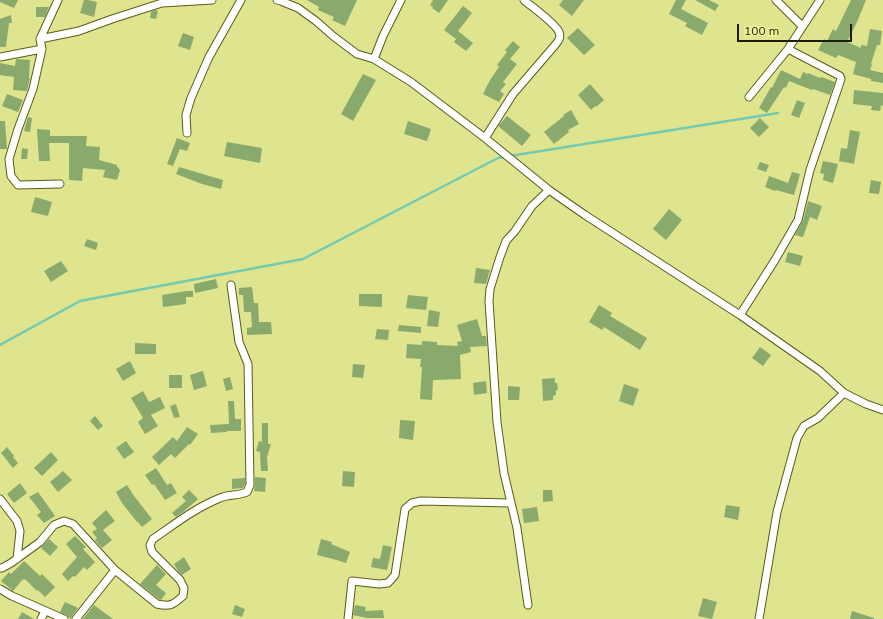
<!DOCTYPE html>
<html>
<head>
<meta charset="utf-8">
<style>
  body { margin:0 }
  #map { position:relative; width:883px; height:619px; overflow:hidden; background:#dfe48e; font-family:Mulish,sans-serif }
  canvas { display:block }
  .scale { position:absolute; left:737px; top:24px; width:115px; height:18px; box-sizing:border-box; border:2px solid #1b1c00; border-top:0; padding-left:5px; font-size:12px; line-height:14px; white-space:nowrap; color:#1b1c00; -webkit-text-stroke:3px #ecf29b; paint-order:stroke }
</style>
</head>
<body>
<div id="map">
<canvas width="883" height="619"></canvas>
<div class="scale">100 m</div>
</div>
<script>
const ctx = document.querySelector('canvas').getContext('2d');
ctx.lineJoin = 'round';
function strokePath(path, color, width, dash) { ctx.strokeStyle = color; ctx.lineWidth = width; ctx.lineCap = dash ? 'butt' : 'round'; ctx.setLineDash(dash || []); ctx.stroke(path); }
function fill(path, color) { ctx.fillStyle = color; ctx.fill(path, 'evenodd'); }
const stream = new Path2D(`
  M510,156L778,113
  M0,345L80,301L303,259L498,158L505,157`);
const building = new Path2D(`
  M0,0H18L14,8L0,2Z
  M84,0H88L97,2L94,17L80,13Z
  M307,0H357L345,26L332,20L334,17L318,10L319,7Z
  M433,0H448L439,13L432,8L433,7L430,5Z
  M563,0H584L572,16L559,5Z
  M676,0H686L681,9L708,23L702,35L685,26L687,23L669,14Z
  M695,0H709L719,5L715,11Z
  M851,0H866L857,22L847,42L861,48V45L867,46L870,29L882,31L880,45H877L871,64L872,65L870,70L883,73V83L871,81V79L853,74L856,62L838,55L836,58L818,50L824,39L827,41L833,29L836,31Z
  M463,6L472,13L458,31L473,43L466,51L454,42L456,39L444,30Z
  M36,7H49L45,17H36Z
  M155,10L158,11L156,19L150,18L151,12Z
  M11,15L12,23H9L6,47H0V19Z
  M578,28L595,45L584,55L567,38Z
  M183,33L194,37L190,50L178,46Z
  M513,41L520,47L510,59L517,64L503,82L506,84L500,91L504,94L499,102L483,94L490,80L499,67L497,65L507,52L505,50Z
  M16,59L30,60L29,78H30L27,91L13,90L14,77L0,75V63L15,66Z
  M781,70L800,79L803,72L808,74V73L820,78L821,77L835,82L830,95L813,89L812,90L789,81L786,88L784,87L767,113L759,108L771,87L772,88Z
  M363,74L376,80L353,121L341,114Z
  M590,84L604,100L596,107L595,106L591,110L578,95Z
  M854,90L883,93V106L881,105L880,111L871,110L872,106L853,104Z
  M7,94L23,100L18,112L2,106Z
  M797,100L805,103L799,118L791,115Z
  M571,110L579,124L568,130L569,132L554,144L544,132L564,116L563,115Z
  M507,116L531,135L522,146L498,126Z
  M28,117L32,118L30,132L24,131Z
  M760,118L769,127L759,137L750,128Z
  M0,121H5L7,149H0Z
  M408,121L431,129L427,141L404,134Z
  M37,129L50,130V136H87L86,146L100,147L99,160L117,165V167L119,168V169L120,170L117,180L103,177L105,170L83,168L82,181L69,180V143H49L50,161H39Z
  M850,130L860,132L854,164L839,161L841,148L847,149Z
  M177,138L190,143L187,151L180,149L173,166L167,164Z
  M227,142L262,148L260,163L224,156Z
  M22,148L28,149L27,159H21Z
  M823,161L838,164L833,183L823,180L824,174L820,173Z
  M760,162L769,165L766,172L757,169Z
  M179,167L223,180L221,189L202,184L176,174Z
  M792,172L800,174L794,195L776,190L775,191L765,187L769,176L788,183Z
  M871,180L881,182L879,194L869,193Z
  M35,197L52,202L48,216L31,212Z
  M808,201L822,206L817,220L810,217L803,237L795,235L803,221Z
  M669,209L682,220L666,240L653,229Z
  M87,239L98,243L96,250L84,246Z
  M788,252L803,256L800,266L785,262Z
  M61,261L68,271L51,282L44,271Z
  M476,268L490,270L486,284L474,283Z
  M216,279L218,288L195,293L194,284Z
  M252,287L254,303H258L259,322H271L272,334L247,335V328L252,327L251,312H244L243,295H239V288Z
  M187,291H193V297H186V304L163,307L162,295Z
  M359,294H382V307L359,306Z
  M408,295L428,297L426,310L406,308Z
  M599,305L612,313L610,316L647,338L640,350L604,327L602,330L589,322Z
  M429,310L440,312L438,327L427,326Z
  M477,319L482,336H486L487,346L470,347L471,352L460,355L461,379L433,380L432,400L420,399L422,367H420L421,359L406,358L407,344L422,345V341L437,342V345L458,346L457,342L462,341L457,325Z
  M399,325L421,327V333L398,331Z
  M377,329L389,330L388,340L375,339Z
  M135,343L156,344V354H135Z
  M760,347L771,355L763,366L752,358Z
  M130,361L136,373L123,381L116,369Z
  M353,364L365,365L363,378L352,377Z
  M203,371L207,386L194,390L190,375Z
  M169,375H182V388H169Z
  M230,377L233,389L226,391L223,379Z
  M555,378V383H557L558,390H556V395L553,396V400L543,401L542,379Z
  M486,381L487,393L474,395L473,383Z
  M624,384L639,389L633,406L619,401Z
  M508,386L520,387L519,400H508Z
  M143,391L149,402L160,397L165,408L151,415L158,426L145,434L138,422L143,418L131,398Z
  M228,401H234L235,419H241V431H227V432L211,433L210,425L229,424Z
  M176,404L180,417L174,418L170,406Z
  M95,416L103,426L98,430L90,421Z
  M400,420L415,421L413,440L399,438Z
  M262,423H268V444H271L267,457L268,471H261L260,452L256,451L259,441L262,442Z
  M187,427L198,434L190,445L189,444L175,458L171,454L159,465L152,457L173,437L177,441Z
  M126,441L134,452L124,459L116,448Z
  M7,447L14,456L13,457L18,463L13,468L1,453Z
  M51,452L58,460L42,476L34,468Z
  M156,468L167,485L171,483L177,493L165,500L154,484L152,485L145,475Z
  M63,471L72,480L58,492L50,482Z
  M343,471L355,472L354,487L342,486Z
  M255,477L266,478L265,492L254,491L255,485Z
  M245,478V484L243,488L232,489V479Z
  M20,483L27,493L14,503L7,494Z
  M127,485L134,496L152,519L142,527L138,522H137L122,503L116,492Z
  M189,490L198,499L183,512L176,517L172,513L186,501L182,497Z
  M543,490H552L553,501L543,502Z
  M38,492L55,516L44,523L37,515L41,512L29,497Z
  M726,505L740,507L738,520L724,517Z
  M537,507L539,521L524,523L522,509Z
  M106,510L115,521L103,530L112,540L102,548L95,540L97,538L92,532L97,529L92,523Z
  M75,536L86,547L83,549L95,562L87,570L84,567L75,577L73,576L68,581L62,574L77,557L66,544Z
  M49,539L58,547L50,556L41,548Z
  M321,539L332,542L331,544L350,552L346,563L333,559L317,555Z
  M383,545L392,547L387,570L371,567L373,558L380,559Z
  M184,557L191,569L182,575L178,571L174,564Z
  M24,561L40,576L42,574L55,587L45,597L38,590L37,591L25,579L24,580L23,579L13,591L1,581L9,572L11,574Z
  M157,565L166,574L156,585L166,593L161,600L159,599L140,584Z
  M703,598L717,602L712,619L698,616Z
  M65,602L78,608L72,616L71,619L66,615L60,612Z
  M94,605L113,619H83Z
  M235,605L245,609L242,617L232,614Z
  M355,605L366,607L365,611L383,610L384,618H367L353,615Z
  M852,611L874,618V619H850Z
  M22,612L34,619H18Z`);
const street = new Path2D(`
  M277,0L281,1L298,8L316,21L333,36L357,54L374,59L411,82L485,138L549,190L585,215L740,315L820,371L844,393L866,404L883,410
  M776,0L802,26
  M40,39L58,0
  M42,49L33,89L18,129L9,159L11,176L18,185L60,184
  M0,57L42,49L40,39L79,31L112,19L162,3L212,0
  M374,59L383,36L401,0
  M749,97L788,49L820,0
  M187,133L186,115L191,98L209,57L241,0
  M485,138L513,94L556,44C559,40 561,37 559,32C556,24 532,7 524,0
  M740,315L775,260L798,220L810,170L841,79L840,76L788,49
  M0,499L17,521L20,531L17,559
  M0,568H2L11,563L40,542L54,525L64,521L73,524L115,570L157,604C170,607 173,605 183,596L184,588L180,580L152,552L150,545L153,539C175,524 195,508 220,498C229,494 238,496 247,492L250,485L248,364L239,342L231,285
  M0,589L12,596L64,619
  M528,605L517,528L504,473L497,422L489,301L490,289L500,257L506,241L515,231L532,206L549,190
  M41,619L45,611
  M76,619L115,570
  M348,619L352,581L379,584L388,583L395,575L405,509L412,503L421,501L511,503
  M759,619L777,512L797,438L804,426L818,418L844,393`);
strokePath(stream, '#75cbb0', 2.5);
fill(building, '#89aa6c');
strokePath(street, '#5a5c19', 9);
strokePath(street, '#fff', 7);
</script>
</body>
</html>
